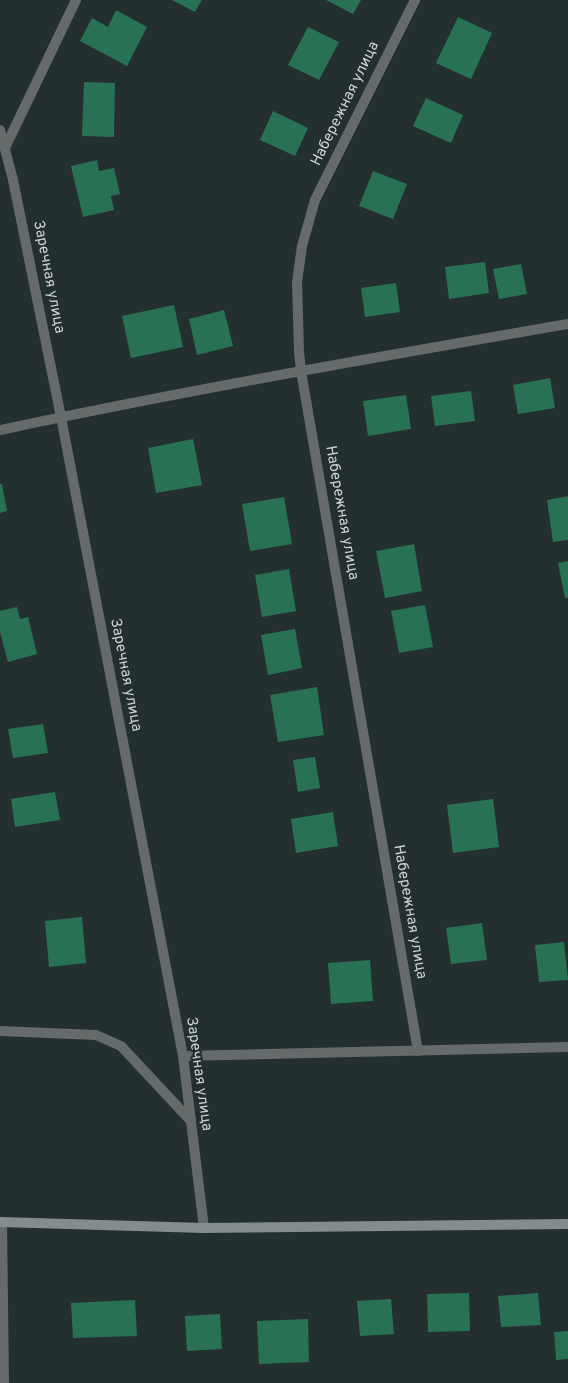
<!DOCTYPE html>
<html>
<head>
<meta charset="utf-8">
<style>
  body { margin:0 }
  canvas { display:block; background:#242f2f }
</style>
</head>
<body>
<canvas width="568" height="1383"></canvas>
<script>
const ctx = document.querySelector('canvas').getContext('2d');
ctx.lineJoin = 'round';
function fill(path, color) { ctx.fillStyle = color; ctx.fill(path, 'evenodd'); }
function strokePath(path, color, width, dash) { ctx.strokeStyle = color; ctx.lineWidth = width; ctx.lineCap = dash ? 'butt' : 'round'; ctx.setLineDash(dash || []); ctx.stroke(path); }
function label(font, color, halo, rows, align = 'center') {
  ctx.font = font + ' Overpass,sans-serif'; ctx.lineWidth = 4.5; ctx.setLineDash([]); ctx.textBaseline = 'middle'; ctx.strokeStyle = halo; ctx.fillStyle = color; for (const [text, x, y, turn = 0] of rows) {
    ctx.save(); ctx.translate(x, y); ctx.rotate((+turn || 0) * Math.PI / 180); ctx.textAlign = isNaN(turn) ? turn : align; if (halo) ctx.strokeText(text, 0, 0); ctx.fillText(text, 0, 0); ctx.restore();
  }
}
const building = new Path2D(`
  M172,0H202L195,12Z
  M326,0H361L353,14Z
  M116,10L147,27L127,66L80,41L92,18L108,27Z
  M458,17L492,33L471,79L436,63Z
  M308,27L339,42L319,80L288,65Z
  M84,82L115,83L114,137L82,136Z
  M426,98L463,115L451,143L413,126Z
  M273,111L308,128L295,156L260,140Z
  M97,160L99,171L114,168L120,194L111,196L114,210L83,217L71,166Z
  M373,171L407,184L393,219L359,206Z
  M485,262L489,293L449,299L445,267Z
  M521,264L527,294L499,299L493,269Z
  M396,283L400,312L365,317L361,288Z
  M174,305L183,347L131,358L122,316Z
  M224,310L233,346L197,355L189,319Z
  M550,378L555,408L518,414L513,385Z
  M471,391L475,421L435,426L431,396Z
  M406,395L411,429L368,436L363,401Z
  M193,439L202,485L156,493L148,448Z
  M0,484H2L7,511L0,513Z
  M568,496V540L553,542L547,500Z
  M284,497L292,544L250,551L242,504Z
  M414,544L422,591L385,598L376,551Z
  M568,561V598H565L558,563Z
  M289,569L296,611L262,617L255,575Z
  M425,605L433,647L399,653L391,611Z
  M17,607L20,619L28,617L37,654L8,662L0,632V611Z
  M295,629L302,668L268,675L261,635Z
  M317,687L324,735L278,742L270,695Z
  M43,724L48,753L13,758L8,729Z
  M315,757L320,788L298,792L293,760Z
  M55,792L60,820L15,827L11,799Z
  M493,799L499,847L453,853L447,805Z
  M333,812L338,846L296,853L291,819Z
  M82,917L86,963L49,967L45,921Z
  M482,923L487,960L451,964L446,928Z
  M564,942L568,980L539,982L535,945Z
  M370,960L373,1001L331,1004L328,963Z
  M469,1293L470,1331L428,1332L427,1294Z
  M538,1293L541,1325L501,1327L498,1296Z
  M391,1299L394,1334L360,1336L357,1301Z
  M135,1300L137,1336L73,1338L71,1303Z
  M220,1314L222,1349L187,1351L185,1316Z
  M308,1319L309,1362L259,1364L257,1321Z
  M568,1331V1359L556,1360L554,1332Z`);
const service = new Path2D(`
  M0,1031L96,1035L121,1046L191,1121`);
const minor = new Path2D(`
  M415,0L315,200L302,246L297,282L299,352L301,371L418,1051
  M5,148L76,0
  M0,430C188,390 378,357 568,324
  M183,1056L568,1047
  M2,1222L4,1383`);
const tertiary = new Path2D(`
  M0,130L13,180L61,417L183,1056L204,1228`);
const secondary = new Path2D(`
  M0,1222L204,1228L568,1224`);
const streetNames = [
  ["Набережная улица",346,104,-64],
  ["Заречная улица",48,277,79],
  ["Набережная улица",341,513,80],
  ["Заречная улица",125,675,79],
  ["Набережная улица",409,912,80],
  ["Заречная улица",198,1074,82]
];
fill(building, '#287155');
strokePath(service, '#656a6b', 10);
strokePath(minor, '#656a6b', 10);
strokePath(tertiary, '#656a6b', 10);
strokePath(secondary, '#848c8e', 10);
label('15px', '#ccd3d2', '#242f2f', streetNames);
</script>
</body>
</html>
